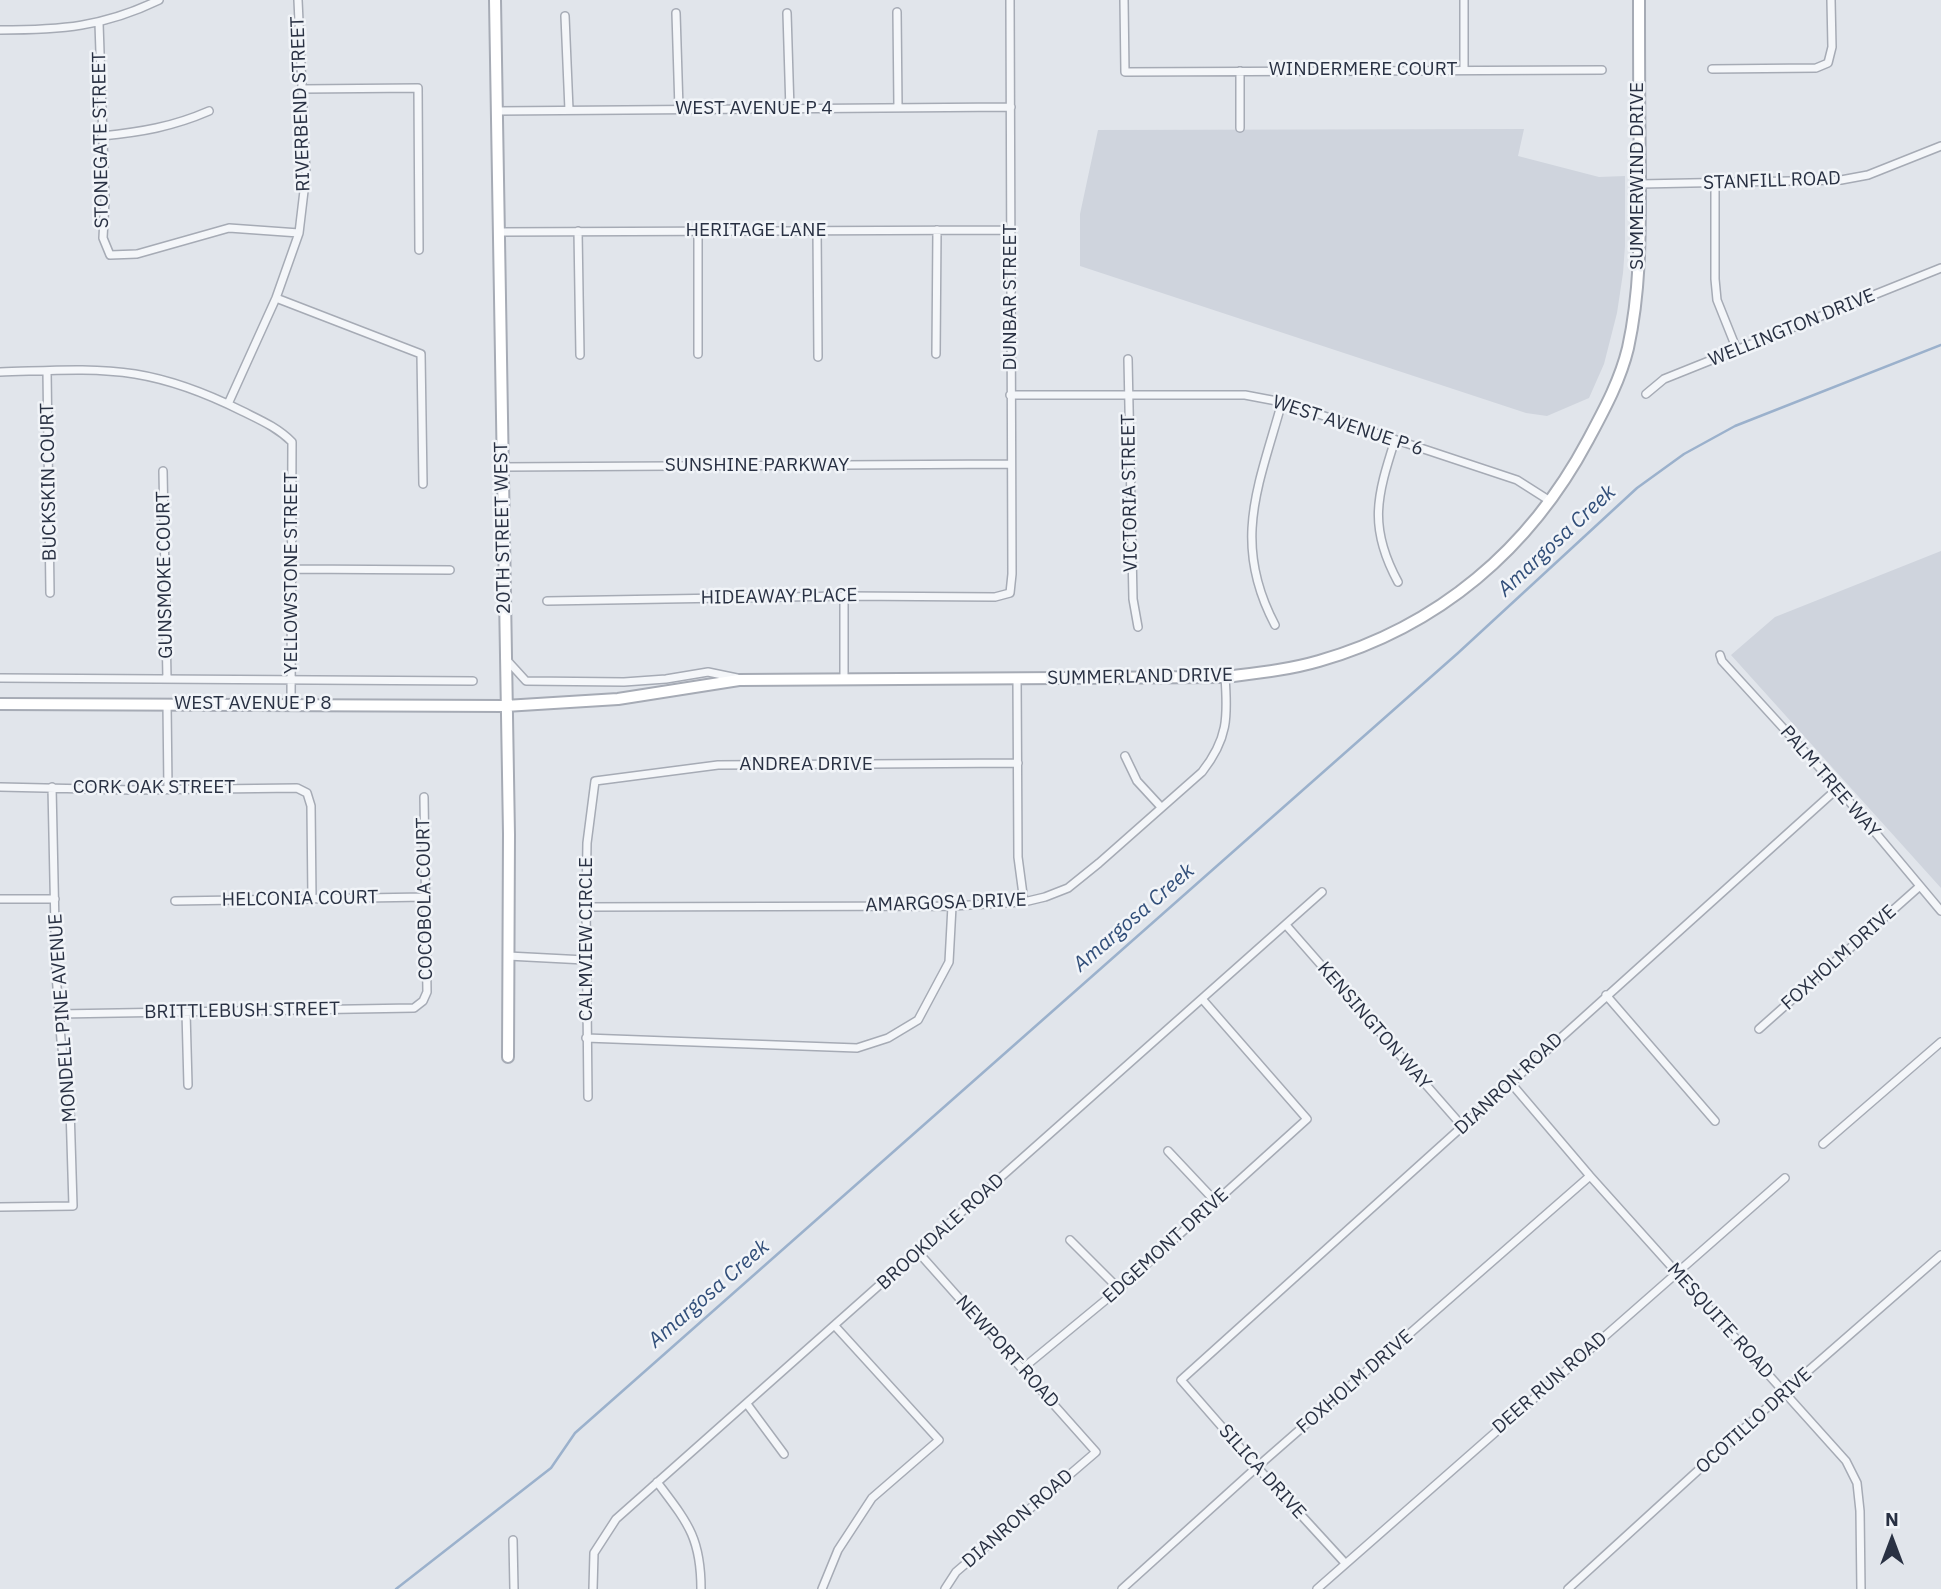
<!DOCTYPE html>
<html>
<head>
<meta charset="utf-8">
<style>
  body { margin:0 }
  #map { position:relative; width:1941px; height:1589px; overflow:hidden; background:#e1e5eb; font-family:"IBM Plex Sans",sans-serif }
  canvas { display:block }
  .north { position:absolute; left:1857px; top:1505px; width:70px; height:70px; -webkit-text-stroke:5px #f1f4f8; paint-order:stroke; rotate:0deg; font-size:19px; font-weight:700; line-height:28px; text-align:center; color:#293143 }
  .north::after { content:''; display:block; margin:auto; width:24px; height:32px; background:#293143; clip-path:polygon(50% 0,100% 100%,50% 72%,0 100%) }
</style>
</head>
<body>
<div id="map">
<canvas width="1941" height="1589"></canvas>
<div class="north">N</div>
</div>
<script>
const ctx = document.querySelector('canvas').getContext('2d');
ctx.lineJoin = 'round';
function fill(path, color) { ctx.fillStyle = color; ctx.fill(path, 'evenodd'); }
function strokePath(path, color, width, dash) { ctx.strokeStyle = color; ctx.lineWidth = width; ctx.lineCap = dash ? 'butt' : 'round'; ctx.setLineDash(dash || []); ctx.stroke(path); }
function label(font, color, halo, rows, align = 'center') {
  ctx.font = font + ' "IBM Plex Sans",sans-serif'; ctx.lineWidth = 5; ctx.setLineDash([]); ctx.textBaseline = 'middle'; ctx.strokeStyle = halo; ctx.fillStyle = color; for (const [text, x, y, turn = 0] of rows) {
    ctx.save(); ctx.translate(x, y); ctx.rotate((+turn || 0) * Math.PI / 180); ctx.textAlign = isNaN(turn) ? turn : align; if (halo) ctx.strokeText(text, 0, 0); ctx.fillText(text, 0, 0); ctx.restore();
  }
}
const built = new Path2D(`
  M1524,129L1518,156L1599,177L1625,176V246L1623,273L1617,313L1604,364L1589,398L1547,416L1526,413L1080,266V214L1098,130Z
  M1941,551V888L1731,655L1775,617Z`);
const stream = new Path2D(`
  M396,1589L551,1468L575,1433L1458,653L1637,488L1684,454L1735,426L1941,345`);
const street = new Path2D(`
  M1124,0L1125,72L1602,70
  M897,12L898,107
  M676,13L679,109
  M787,13L790,110
  M565,16L569,110
  M99,23L105,199L103,238L110,255L137,254L229,228L299,233
  M0,30C61,30 103,27 159,0
  M1712,69L1816,68L1828,63L1832,47L1831,0
  M1464,70V0
  M1240,71V128
  M302,89L418,88L419,250
  M497,111L1011,107
  M102,136C141,132 172,127 209,111
  M1715,183V279L1717,300L1737,350
  M1640,184L1841,180L1868,175L1941,146
  M817,230L818,357
  M578,231L580,355
  M500,232L1011,230
  M276,298L421,354L423,484
  M698,354V232
  M936,354L937,230
  M1128,359L1133,599L1138,627
  M47,371L50,593
  M0,372C45,371 91,367 135,374C172,380 208,394 242,411C260,420 277,427 292,442L291,704
  M1646,394L1664,379L1941,268
  M1010,395H1245L1282,402L1517,480L1550,501
  M228,404L276,298L299,233L306,174L298,0
  M1395,440C1377,496 1368,527 1398,582
  M503,467L1011,464
  M163,471L167,679
  M292,569L450,570
  M547,601L844,596L995,597L1010,593L1012,574L1010,0
  M1275,625C1231,542 1259,485 1282,402
  M1720,655L1722,661L1838,788L1941,911
  M505,658L526,681L624,682L666,679L708,672L737,678
  M0,678L473,681
  M844,679V596
  M1017,679L1018,857L1024,902
  M167,704L168,789
  M1125,756L1137,781L1161,807
  M0,787L133,790L297,788L307,793L311,806L312,899
  M0,899H55
  M175,901L426,897
  M586,907L952,906L1024,902L1045,897L1068,888L1099,863L1202,772C1228,739 1228,717 1225,677
  M1286,925L1463,1127
  M508,956L585,960
  M1606,995L1715,1121
  M186,1012L188,1085
  M59,1014L414,1008L423,1001L427,992L424,797
  M1759,1029L1920,886
  M586,1038L857,1048L888,1038L918,1020L949,962L952,906
  M1510,1082L1590,1176L1846,1461L1857,1483L1860,1511L1861,1589
  M588,1097L586,907L587,843L595,781L718,765L1018,763
  M1823,1144L1941,1042
  M1168,1151L1216,1202
  M0,1207L73,1206L70,1108L61,1040L56,974L52,787
  M1070,1240L1119,1289
  M918,1252L1096,1452L956,1572L945,1589
  M1022,1369L1119,1289L1307,1119L1203,1000
  M747,1404L784,1454
  M657,1482C687,1522 701,1537 701,1589
  M513,1540L514,1589
  M1345,1563L1257,1467L1181,1380L1838,788
  M593,1589L594,1553L616,1519L1322,892
  M822,1589L838,1550L872,1498L939,1440L835,1326
  M1122,1589L1257,1467L1590,1176
  M1317,1589L1785,1178
  M1568,1589L1784,1392L1941,1255`);
const secondary = new Path2D(`
  M495,0L509,834L508,1057
  M0,704L505,706L618,699L739,680L1225,677C1257,673 1288,670 1319,661C1438,627 1530,549 1588,440C1604,410 1620,381 1628,348C1641,289 1640,229 1640,169C1639,113 1639,56 1639,0`);
const streetNames = [
  ["WINDERMERE COURT",1363,70],
  ["RIVERBEND STREET",301,104,-92],
  ["WEST AVENUE P 4",754,109],
  ["STONEGATE STREET",101,140,-91],
  ["SUMMERWIND DRIVE",1638,176,-90],
  ["STANFILL ROAD",1772,181,-2],
  ["HERITAGE LANE",756,231],
  ["DUNBAR STREET",1011,297,-90],
  ["WELLINGTON DRIVE",1792,328,-22],
  ["WEST AVENUE P 6",1348,426,18],
  ["SUNSHINE PARKWAY",757,466],
  ["BUCKSKIN COURT",49,482,-91],
  ["VICTORIA STREET",1130,493,-91],
  ["20TH STREET WEST",503,528,-91],
  ["YELLOWSTONE STREET",292,573,-90],
  ["GUNSMOKE COURT",165,575,-91],
  ["HIDEAWAY PLACE",779,597,-1],
  ["SUMMERLAND DRIVE",1140,677,-1],
  ["WEST AVENUE P 8",253,704],
  ["ANDREA DRIVE",806,765],
  ["PALM TREE WAY",1830,782,49],
  ["CORK OAK STREET",154,788],
  ["HELCONIA COURT",300,899,-1],
  ["COCOBOLA COURT",425,899,-91],
  ["AMARGOSA DRIVE",946,903,-2],
  ["CALMVIEW CIRCLE",587,939,-90],
  ["FOXHOLM DRIVE",1839,958,-42],
  ["BRITTLEBUSH STREET",242,1011,-1],
  ["MONDELL PINE AVENUE",63,1018,-94],
  ["KENSINGTON WAY",1374,1026,49],
  ["DIANRON ROAD",1509,1084,-43],
  ["BROOKDALE ROAD",941,1232,-42],
  ["EDGEMONT DRIVE",1166,1246,-42],
  ["MESQUITE ROAD",1720,1321,48],
  ["NEWPORT ROAD",1007,1352,48],
  ["FOXHOLM DRIVE",1355,1382,-41],
  ["DEER RUN ROAD",1550,1383,-41],
  ["OCOTILLO DRIVE",1754,1421,-42],
  ["SILICA DRIVE",1262,1472,48],
  ["DIANRON ROAD",1018,1519,-41]
];
const waterNames = [
  ["Amargosa Creek",1557,541,-43],
  ["Amargosa Creek",1134,918,-41],
  ["Amargosa Creek",709,1294,-41]
];
fill(built, '#cfd4dd');
strokePath(stream, '#9bb1cc', 2.5);
strokePath(street, '#a6abb5', 10);
strokePath(secondary, '#a6abb5', 14);
strokePath(street, '#f4f6f9', 7);
strokePath(secondary, '#fff', 10);
label('19px', '#293143', '#f1f4f8', streetNames);
label('italic 21px', '#314e79', '#f1f4f8', waterNames);
</script>
</body>
</html>
